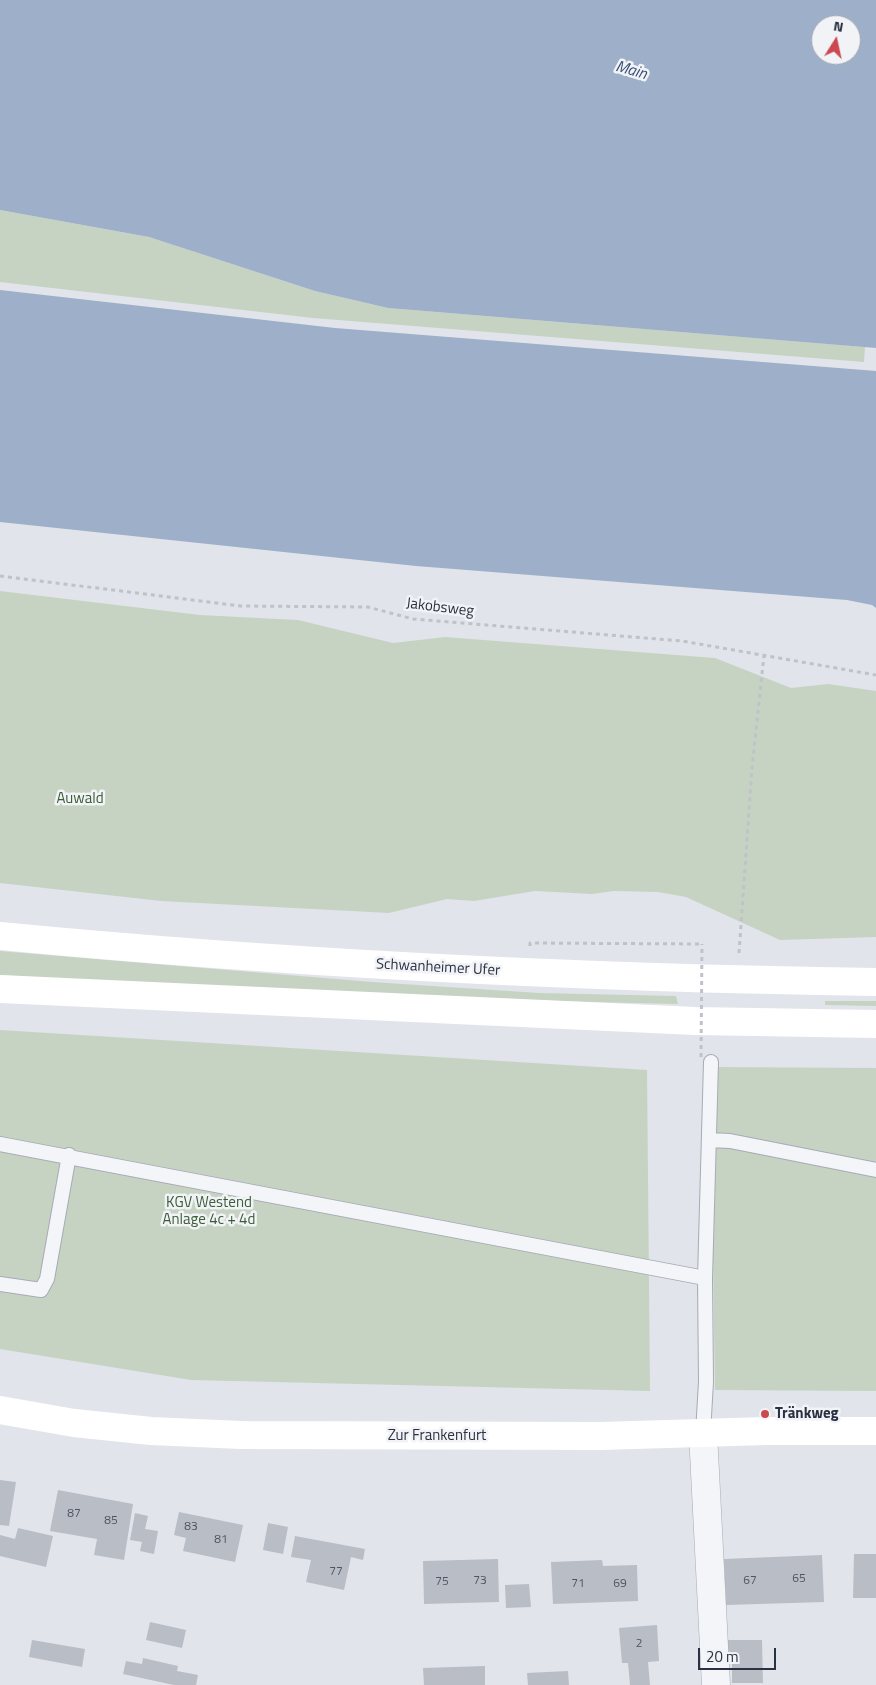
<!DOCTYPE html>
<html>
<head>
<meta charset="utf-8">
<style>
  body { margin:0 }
  #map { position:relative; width:876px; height:1685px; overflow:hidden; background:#e1e4ea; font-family:"Titillium Web",sans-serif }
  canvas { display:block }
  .north { position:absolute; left:811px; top:15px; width:50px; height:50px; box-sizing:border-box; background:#f1f3f7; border:1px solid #a1a5ae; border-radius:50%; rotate:10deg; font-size:14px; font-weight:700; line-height:20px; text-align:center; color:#2a3141 }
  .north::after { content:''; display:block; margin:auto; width:18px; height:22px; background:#cc4952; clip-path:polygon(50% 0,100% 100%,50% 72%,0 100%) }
  .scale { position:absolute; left:698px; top:1648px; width:78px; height:22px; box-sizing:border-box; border:2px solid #2a3141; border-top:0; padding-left:6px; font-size:15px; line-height:18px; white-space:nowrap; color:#2a3141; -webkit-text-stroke:4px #f1f3f7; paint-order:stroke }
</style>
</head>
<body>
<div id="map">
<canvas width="876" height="1685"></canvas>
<div class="north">N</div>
<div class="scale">20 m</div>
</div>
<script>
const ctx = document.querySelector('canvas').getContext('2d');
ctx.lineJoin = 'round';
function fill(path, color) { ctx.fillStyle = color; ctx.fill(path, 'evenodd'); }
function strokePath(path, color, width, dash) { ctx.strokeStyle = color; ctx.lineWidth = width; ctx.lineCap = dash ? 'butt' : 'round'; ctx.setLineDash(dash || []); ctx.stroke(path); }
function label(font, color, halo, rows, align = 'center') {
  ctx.font = font + ' "Titillium Web",sans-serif'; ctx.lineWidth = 5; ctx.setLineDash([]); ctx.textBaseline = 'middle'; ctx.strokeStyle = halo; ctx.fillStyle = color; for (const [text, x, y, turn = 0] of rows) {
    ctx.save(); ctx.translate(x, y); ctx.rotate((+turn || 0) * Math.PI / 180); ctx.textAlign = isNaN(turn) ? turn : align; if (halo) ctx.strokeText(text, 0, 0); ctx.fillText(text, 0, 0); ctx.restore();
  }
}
const green = new Path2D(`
  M0,210L149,237L315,291L388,308L865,347L864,362L313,318L0,282Z
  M0,591L200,615L298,620L393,643L445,637L715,658L791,688L828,684L876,691V937L780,940L686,897L658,892L614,891L592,894L535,891L474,901L447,899L389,913L161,901L0,883Z
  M0,951L372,982L539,993L676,996L678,1004C452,999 225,990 0,975Z
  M825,1001H876V1006L825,1005Z
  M0,1030L647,1070L650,1391L191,1380L0,1349Z
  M710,1067L876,1068V1391L715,1390Z`);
const water = new Path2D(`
  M0,0H876V348L388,308L315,291L149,237L0,210ZM821,25H851V55H821Z
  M0,290L335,328L876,371V608L872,605L847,600L416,566L0,522Z`);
const building = new Path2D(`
  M0,1480L16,1482L9,1526L0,1525Z
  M58,1490L133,1504L124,1560L94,1555L97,1539L50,1531Z
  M179,1512L243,1525L235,1562L183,1551L186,1538L174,1535Z
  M135,1513L148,1516L145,1529L158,1531L154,1554L140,1551L142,1542L130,1540Z
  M268,1523L288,1527L283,1554L263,1550Z
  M18,1528L53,1536L46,1567L0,1556V1535L15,1539Z
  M295,1536L365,1549L363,1560L351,1557L344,1590L306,1582L311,1560L291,1557Z
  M854,1554H876V1598H853Z
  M822,1555L824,1602L726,1605L724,1559Z
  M498,1559L499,1602L424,1604L423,1561Z
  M602,1560L603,1566L637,1565L638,1601L553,1604L551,1562Z
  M529,1584L531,1607L506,1608L505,1585Z
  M150,1622L186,1630L182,1648L146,1640Z
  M657,1625L659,1661L648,1662L650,1685H630L628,1663H622L619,1628Z
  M32,1640L85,1649L82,1667L29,1657Z
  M725,1640H762L763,1683H732V1662L726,1663Z
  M143,1658L178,1666L177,1671L198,1675L196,1685H174L123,1674L126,1661L142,1664Z
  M485,1666V1685H424L423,1668Z
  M568,1671L569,1685H528L527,1673Z`);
const path = new Path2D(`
  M0,576L241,606L368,607L413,619L682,641L876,675
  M530,946V943L702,944
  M739,953L752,768L764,655`);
const lane = new Path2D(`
  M709,1140L730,1141L876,1170
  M0,1144L705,1278
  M0,1284L41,1290L47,1279L69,1155
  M703,1433L706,1382L705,1278L711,1062`);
const street = new Path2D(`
  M703,1433L716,1685`);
const secondary = new Path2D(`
  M0,936C291,964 584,978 876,982
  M0,989L695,1021L876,1024
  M0,1410L74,1423L151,1431L241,1435L601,1436L766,1431H876`);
const pathBridge = new Path2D(`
  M701,1057L702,944`);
const markers = [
  [765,1414,5,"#cc4952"]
];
const numberNames = [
  ["87",74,1514],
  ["85",111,1521],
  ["83",191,1527],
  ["81",221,1540],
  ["77",336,1572],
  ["65",799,1579],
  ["73",480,1581],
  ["67",750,1581],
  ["75",442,1582],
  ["71",578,1584],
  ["69",620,1584],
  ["2",639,1644]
];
const streetNames = [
  ["Jakobsweg",440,608,7],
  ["Schwanheimer Ufer",438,968,3],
  ["Zur Frankenfurt",437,1436]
];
const parkNames = [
  ["Auwald",80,799],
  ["KGV Westend",209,1203],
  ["Anlage 4c + 4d",209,1220]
];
const poiNames = [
  ["Tränkweg",775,1414]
];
const waterNames = [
  ["Main",631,71,16]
];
fill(green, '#c6d3c3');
fill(water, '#9dafc9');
fill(building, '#b9bdc6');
strokePath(lane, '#a6abb4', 16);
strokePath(street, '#a6abb4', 29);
strokePath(path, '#bfc2c8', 3, [4, 4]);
strokePath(lane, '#f4f5f8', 14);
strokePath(street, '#f4f5f8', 28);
strokePath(secondary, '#fff', 28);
strokePath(pathBridge, '#bfc2c8', 3, [4, 4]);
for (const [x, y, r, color] of markers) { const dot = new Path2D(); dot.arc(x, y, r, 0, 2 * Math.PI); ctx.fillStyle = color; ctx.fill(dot); strokePath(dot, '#f1f3f7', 2); }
label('12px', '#4e5462', null, numberNames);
label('15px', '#2a3141', '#f1f3f7', streetNames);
label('15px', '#3b5d37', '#f1f3f7', parkNames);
label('bold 15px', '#2a3141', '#f1f3f7', poiNames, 'left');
label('italic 16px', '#354c75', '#f1f3f7', waterNames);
</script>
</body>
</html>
